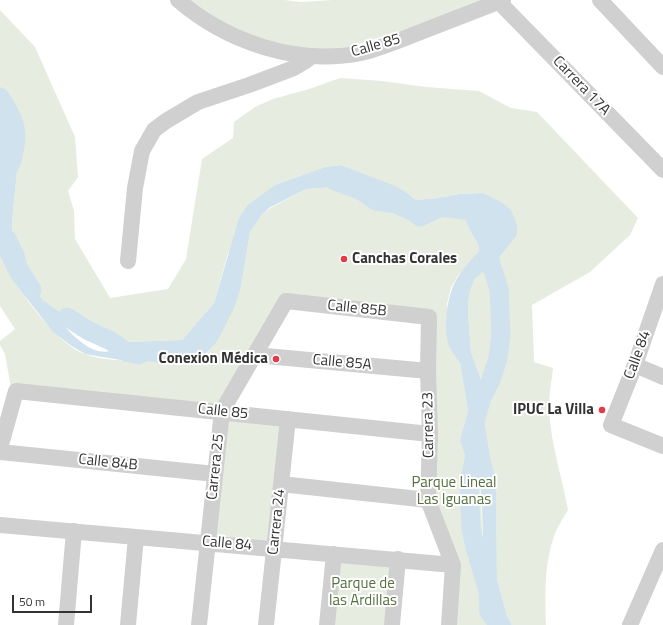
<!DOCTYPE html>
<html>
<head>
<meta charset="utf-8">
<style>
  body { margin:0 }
  #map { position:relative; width:663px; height:625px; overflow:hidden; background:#fff; font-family:"Titillium Web",sans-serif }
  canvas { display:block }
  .scale { position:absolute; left:12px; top:595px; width:80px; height:18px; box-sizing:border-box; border:2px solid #333; border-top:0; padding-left:5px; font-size:12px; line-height:14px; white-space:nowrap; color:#333; -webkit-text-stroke:3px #fff; paint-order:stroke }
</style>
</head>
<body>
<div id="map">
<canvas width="663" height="625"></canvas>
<div class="scale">50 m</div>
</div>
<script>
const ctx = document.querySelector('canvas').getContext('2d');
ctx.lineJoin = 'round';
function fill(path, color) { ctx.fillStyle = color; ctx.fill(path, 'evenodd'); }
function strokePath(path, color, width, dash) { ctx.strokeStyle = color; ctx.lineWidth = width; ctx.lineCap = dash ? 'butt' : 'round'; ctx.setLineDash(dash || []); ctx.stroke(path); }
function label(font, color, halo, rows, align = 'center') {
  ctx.font = font + ' "Titillium Web",sans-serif'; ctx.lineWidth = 4; ctx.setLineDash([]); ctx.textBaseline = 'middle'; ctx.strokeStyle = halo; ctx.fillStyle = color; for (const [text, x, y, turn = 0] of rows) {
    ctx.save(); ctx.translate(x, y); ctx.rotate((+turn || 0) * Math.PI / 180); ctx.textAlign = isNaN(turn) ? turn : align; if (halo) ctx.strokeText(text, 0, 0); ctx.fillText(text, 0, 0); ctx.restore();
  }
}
const green = new Path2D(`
  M190,0H284L301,2L333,0H484L404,30L349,47L335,49H298L239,34Z
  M0,10L35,47L75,137L78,177L68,191L74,211L75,239L110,298L168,289L186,259L202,159L233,138L234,122L255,107L273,99L309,89L340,78L382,81L426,87L479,91L511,108L537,112L638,218L630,235L590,272L532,305L534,362L553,368C552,380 549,392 549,404C549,438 562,476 568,510C564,517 559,524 556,531C544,562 545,592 546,625H512L507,616L497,579L496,479L491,461L483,413L480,377L471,352L468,313L469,295L474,280L501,255L483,193L459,194L439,198L416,200L407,193L341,165L325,167L275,185L228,253L214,303L182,340L127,342L107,335L67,317L43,300L18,268L13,238L12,222L19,151L6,97L0,86Z
  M350,186L396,204L430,221L459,209L472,211L482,216L488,226V242L457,277L451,288L447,304L450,347L460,363L480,482L483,546L482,568L489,612L496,625H449L453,565L428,500L429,317L286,302L222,411L288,419L274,549L208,543L222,411L11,388L5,354L0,345V341L15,329L0,306V256C14,284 55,344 85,354C101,360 123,361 140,361C154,361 169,363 183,364L241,287L250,232L261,216L269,209L306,189Z
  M334,554L398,559L392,625H327Z`);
const water = new Path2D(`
  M0,86L6,97L12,115L19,151L12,222L13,238L18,268L43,300L67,317L107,335L127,342L182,340L214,303L239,218L248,205L275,185L325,167L341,165L395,186L407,193L416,200L439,198L459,194L483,193L501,202L511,210L517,225V235L501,255L474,280L469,295L468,313L471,352L480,377L483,413L491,461L496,479L497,579L507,616L512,625H496L489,612L481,591L483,546L482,505L480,482L460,363C457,359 453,353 450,348C442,331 447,292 458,277C466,264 478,253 488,242V226L482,216L472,211L459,209L430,221L396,204L350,186L306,189L269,208L261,216L250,232L241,287L234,308L221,334L215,344L200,358L183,364L141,361H126L85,354L70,345L53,332L11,278L0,256ZM62,323L97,333L117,345C102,365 72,336 62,323Z`);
const river = new Path2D(`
  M0,97C17,123 20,134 11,163
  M333,180L362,191L376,201L396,204L412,211L420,217L441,207L472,211L478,225L488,242L491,264L499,289L501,334L498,358L491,380L482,397L470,440L475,455L469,484L471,528L475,547L488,591L489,612L499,625
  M7,239L15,255L18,268L32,290
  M67,317L87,330L111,341L126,352L139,355`);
const minor = new Path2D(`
  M178,0C227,42 297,66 361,53C381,48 400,40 418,33C447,22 475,11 503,0
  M600,0L663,67
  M499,2L663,170
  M128,261L135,188L142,151L154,130L166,121L198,102L249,85L294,68L304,62L312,56
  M663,284L635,365L611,425L663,446
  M255,355L428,371
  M635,365L663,377
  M0,448L16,391L430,434
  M0,452L215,474
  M281,484L428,500
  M0,525L453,565
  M66,625L74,531
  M128,625L136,537
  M199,625L222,411L286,301L429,317L428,371L430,434L428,500L453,565L449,625
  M266,625L288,419
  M327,625L334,554
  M392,625L398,559
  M630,625L663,550`);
const markers = [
  [344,259,4,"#e63946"],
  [276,359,4,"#e63946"],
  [602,410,4,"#e63946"]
];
const streetNames = [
  ["Calle 85",376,46,-16],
  ["Carrera 17A",581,86,46],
  ["Calle 85B",357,309,6],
  ["Calle 84",638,355,-70],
  ["Calle 85A",342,363,5],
  ["Calle 85",223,412,6],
  ["Carrera 23",429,425,-91],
  ["Calle 84B",108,463,6],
  ["Carrera 25",216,467,-84],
  ["Carrera 24",277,522,-84],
  ["Calle 84",227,544,5]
];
const poiNames = [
  ["Canchas Corales",352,259,"left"],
  ["Conexion Médica",268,359],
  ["IPUC La Villa",594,410]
];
const parkNames = [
  ["Parque Lineal",454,483],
  ["Las Iguanas",454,500],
  ["Parque de",363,584],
  ["las Ardillas",363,601]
];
fill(green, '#e6ecdf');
fill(water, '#cfe2ee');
strokePath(river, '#cfe2ee', 19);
strokePath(minor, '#d0d0d0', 16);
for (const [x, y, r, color] of markers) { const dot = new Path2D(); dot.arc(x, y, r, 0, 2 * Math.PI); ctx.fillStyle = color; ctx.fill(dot); strokePath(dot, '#fff', 1.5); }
label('15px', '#333', '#fff', streetNames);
label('bold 15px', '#333', '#fff', poiNames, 'right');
label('15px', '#56703f', '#fff', parkNames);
</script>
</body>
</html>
